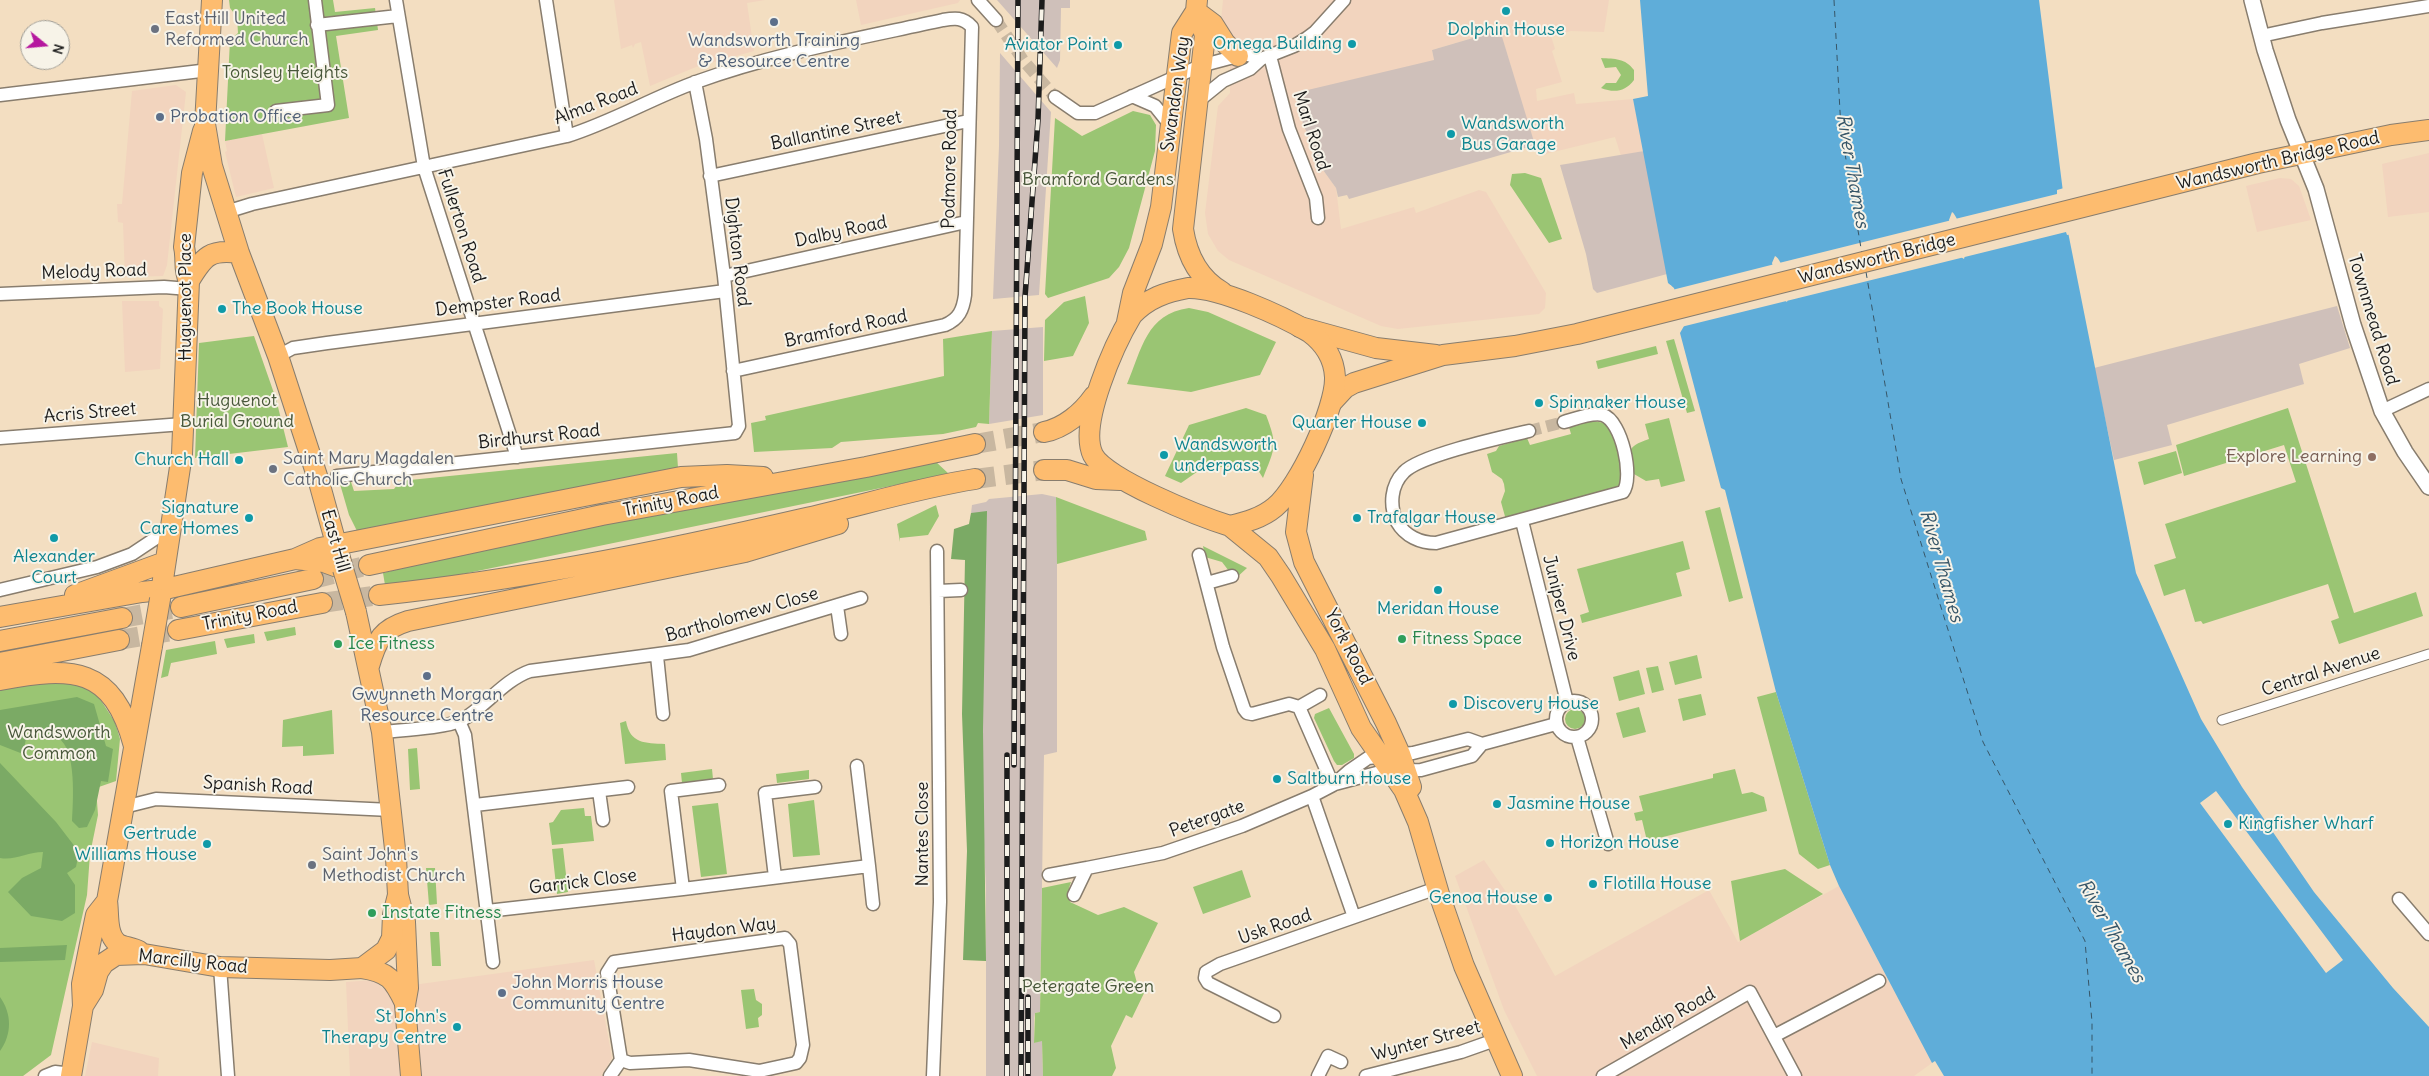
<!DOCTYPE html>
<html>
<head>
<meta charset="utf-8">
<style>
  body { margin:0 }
  #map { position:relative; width:2429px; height:1076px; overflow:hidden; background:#f3dec1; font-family:Delius,sans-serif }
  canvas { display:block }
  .north { position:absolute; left:20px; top:20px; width:50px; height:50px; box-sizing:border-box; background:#f7f3e8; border:1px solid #9f9d96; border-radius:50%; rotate:107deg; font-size:14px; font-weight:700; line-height:20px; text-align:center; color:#1c1c1c }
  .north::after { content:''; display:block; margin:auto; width:18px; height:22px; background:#b5179e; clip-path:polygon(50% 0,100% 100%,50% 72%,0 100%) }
</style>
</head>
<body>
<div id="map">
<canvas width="2429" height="1076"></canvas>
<div class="north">N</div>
</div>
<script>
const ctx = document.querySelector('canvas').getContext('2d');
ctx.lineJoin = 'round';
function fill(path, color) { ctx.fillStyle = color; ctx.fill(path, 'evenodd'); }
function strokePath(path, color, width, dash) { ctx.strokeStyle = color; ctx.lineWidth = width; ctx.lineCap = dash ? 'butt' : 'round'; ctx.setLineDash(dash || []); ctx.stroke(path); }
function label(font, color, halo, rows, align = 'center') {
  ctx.font = font + ' Delius,sans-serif'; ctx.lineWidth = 4; ctx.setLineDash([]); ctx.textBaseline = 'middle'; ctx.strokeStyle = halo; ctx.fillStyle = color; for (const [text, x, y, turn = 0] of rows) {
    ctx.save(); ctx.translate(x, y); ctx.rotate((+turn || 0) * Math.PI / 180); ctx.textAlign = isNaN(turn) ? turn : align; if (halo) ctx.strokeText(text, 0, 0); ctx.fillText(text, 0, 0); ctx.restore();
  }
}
const built = new Path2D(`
  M614,0H765L747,3L754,51L696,67L650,86L641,42L635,44L633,48L632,45L621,49Z
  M856,0H960L958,3L861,25Z
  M1223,0H1609L1604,32L1571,31L1551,36L1555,49L1552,51L1562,82L1536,89L1537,101L1574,93L1576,104L1633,99L1644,151L1621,156L1615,137L1537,156L1500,30L1432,50L1434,60L1303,124L1323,170L1336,188L1341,229L1414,207L1416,213L1479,190L1486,192L1546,293L1545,308L1539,314L1398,329L1381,326L1229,260L1218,251L1208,234L1205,213L1218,106L1230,93V43L1220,30Z
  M176,85L186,92L167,265L163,276L125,277L123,223L118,222L117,204H122L132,91Z
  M262,134L274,188L236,197L225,152L227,151L225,141Z
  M2429,153V212L2388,217L2382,164Z
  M2280,178L2291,179L2299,186L2311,220L2257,232L2246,186Z
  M122,301H159V306L163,309L160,369L125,372Z
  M1484,860L1513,902L1555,976L1709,890L1738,942L1839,886L1932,1063L1914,1076H1537L1504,1010L1455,876Z
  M594,960L612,1058L601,1076H350L346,982L373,980L384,989Z
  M92,1042L159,1058L158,1076H85Z`);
const industrial = new Path2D(`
  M997,0H1070V8H1061L1060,60L1057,68Z
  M1500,30L1535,145L1349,199L1347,195L1338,197L1336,188L1323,170L1303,124L1295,93L1434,60L1432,50Z
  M1000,53L1051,112L1039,295L993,299L999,146Z
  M1644,151L1667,274L1597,293L1593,289L1586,254L1560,165Z
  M2337,306L2350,348L2299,364L2304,384L2167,425L2172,445L2114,460L2094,368Z
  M1043,327V415L989,424L992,331Z
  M1042,494L1056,497L1057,533V752L1044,755L1040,1012L1035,1013L1034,1018V1043L1042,1040L1043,1076H986V890L970,522L972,505L986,502L989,499Z`);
const green = new Path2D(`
  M229,0H333L335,12L375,8L378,30L336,36L349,118L225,141L230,40L238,33L237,17L230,8Z
  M1601,58C1615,59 1625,58 1634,70V80C1625,92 1614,93 1601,88L1606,83H1616L1621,75L1616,67L1605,68Z
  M1133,111L1150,115L1156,125L1155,151L1129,248L1119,267L1109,278L1048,298L1045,294L1055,118L1082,136Z
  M1525,173L1541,178L1562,239L1549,243L1510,185L1512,174Z
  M1085,296L1089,323L1073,356L1044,361L1045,320L1064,302Z
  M1189,308L1208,312L1276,342L1260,375L1191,392L1127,384C1142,349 1146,314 1189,308Z
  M992,331L989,424L978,423L976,427L943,434L841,442L832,448L754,452L751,423L766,420L765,416L944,376L943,339Z
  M254,336L276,399L288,447L195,458L199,343Z
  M1674,339L1695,411L1687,413L1666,341Z
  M1656,346L1658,354L1598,369L1596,361Z
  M1246,408L1266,415C1278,446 1275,448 1263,478L1256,467H1204L1181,483L1165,476L1189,425Z
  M2288,408L2354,613L2416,592L2423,616L2339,644L2331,621L2339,618L2328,584L2203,624L2201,621L2195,622L2185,589L2164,596L2154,565L2176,558L2165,524L2296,482L2284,445L2184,476L2176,445Z
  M1669,418L1685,481L1661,487L1659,479L1646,481L1634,474C1628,452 1625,447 1649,439L1645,424Z
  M1592,421L1605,423L1615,434L1625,473L1619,488L1506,520L1501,502L1505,491L1504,484L1502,479L1492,472L1487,454L1496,451L1499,446L1527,438L1530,445L1571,434L1569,427Z
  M2176,451L2182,473L2144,485L2138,462Z
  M677,453L678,468L357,531L349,515L340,484L351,482L354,491L394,489L400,481Z
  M935,461L949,474L453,576L385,585L383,573L483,548Z
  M1056,497L1145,531L1147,540L1057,564Z
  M936,505L939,516L928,535L900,538V542L897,524Z
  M1720,507L1743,598L1729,602L1705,511Z
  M1683,541L1690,569L1676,573L1682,596L1582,623L1580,615L1589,612L1577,569Z
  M1203,546L1247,568L1235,579L1222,562L1205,557Z
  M295,627L296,635L267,641L264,632Z
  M254,634L255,643L227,648L224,639Z
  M215,641L217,654L171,663L168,676L161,678L166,650Z
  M1697,655L1702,678L1675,685L1669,662Z
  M1658,666L1664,690L1652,693L1646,668Z
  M1639,670L1645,694L1619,701L1613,677Z
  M60,680L85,686L98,696L115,722L120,739L116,781L96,788L98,815L90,854L87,895L51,1055L23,1076H0V688Z
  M1776,692L1830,865L1818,869L1799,854L1757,697Z
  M1701,694L1706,715L1683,721L1678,699Z
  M1639,707L1646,732L1623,738L1616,713Z
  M1329,708L1354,754V758L1342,765H1337L1334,761L1314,718L1315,714Z
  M1565 719a10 10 0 1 1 20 0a10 10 0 1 1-20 0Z
  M332,710L334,754L303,756V746L282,747L283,720Z
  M626,721C630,744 645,743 665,744L666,760L625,764L620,723Z
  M417,748L420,789L410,790L408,749Z
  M712,769L713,779L682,783L681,773Z
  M1735,769L1742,794L1752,792L1764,797L1767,811L1647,841L1642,820L1636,821L1634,813L1643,811L1639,796L1713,778V774Z
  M809,770V779L777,783L776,774Z
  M814,800L820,855L793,857L788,804Z
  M718,803L727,874L701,877L692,806Z
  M584,808L585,816H591L594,841L552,845L549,823L553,822L561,810Z
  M563,848L568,892L557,894L552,849Z
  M426,868H435L437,904L429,905Z
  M1785,869L1823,894L1740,941L1731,881Z
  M1242,870L1251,897L1203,914L1193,887Z
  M1071,882L1069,888L1070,902L1098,915L1124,907L1158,923L1134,972L1137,983L1146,989L1132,1018L1126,1015L1111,1046L1116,1068L1112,1076H1043L1042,1041L1034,1043L1035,1013L1040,1012L1042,888Z
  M430,932H439L441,966H432Z
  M754,989L756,1000L762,1004V1015L758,1018L759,1027L746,1029L741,990Z`);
const forest = new Path2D(`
  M987,511L983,730L986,961L963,960L967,851L962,714L965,560L951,559L954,529L969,524L971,513Z
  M77,697L94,704L106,746L113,749L108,782L101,781L95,810L87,827L79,828L72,821C73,802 77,749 58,738C50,733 38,731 28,728L23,754L0,745V710Z
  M0,763L56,822L79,852L76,867L67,873L75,885V913L62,921L31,916L8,892L22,878L41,868L43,852C28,852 14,861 0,858Z
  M67,945L65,960L0,962V948Z
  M0,997C12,1014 12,1034 0,1051Z`);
const water = new Path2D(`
  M1640,0H2039L2068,232L2136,573L2201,719L2242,787L2314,892L2393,988L2429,1027V1076H1944L1935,1061L1932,1063L1839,886L1830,865L1776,692L1725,490L1721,488L1680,333L1684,326L1674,288L1668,283L1633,99L1648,96ZM1952,212C1959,216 1968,252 1964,259L1958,255L1949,220ZM1775,256C1783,259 1791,295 1787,302L1781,298L1772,263Z`);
const pier = new Path2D(`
  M2064,188L2067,192L2072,234L2067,235L2066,232L1681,327V330L1678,331L1681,326L1672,289L1667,286L1671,285L1672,290L1775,264L1784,297L1786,299L1779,263L1952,220L1960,254L1963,256L1955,219L2057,194V190Z
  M2216,791L2343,960L2326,973L2200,803Z`);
const ferry = new Path2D(`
  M1834,0L1841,130L1862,254
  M1866,272L1901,479L1983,742L2085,941L2092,1022V1076`);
const minorTunnel = new Path2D(`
  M996,20L1023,60L1055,97
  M1529,431L1564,422`);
const trunkTunnel = new Path2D(`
  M975,444L1044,432
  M975,479L1044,470
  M313,579L369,565
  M322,603L379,595
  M122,618L181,607
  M119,640L178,630`);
const pedestrian = new Path2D(`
  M2222,720L2429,654`);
const minor = new Path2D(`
  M396,0L424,167L517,457
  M546,0L567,136
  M978,0L996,20
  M317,25L398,16
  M2261,36L2322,23L2429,6
  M1270,56L1289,129L1316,198L1318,218
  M0,95L209,70
  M1132,96L1155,106L1171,126
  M1055,97L1078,113H1095L1200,66L1245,54L1261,59
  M1197,102L1223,81L1250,69L1261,59L1294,46L1307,38L1315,32L1344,0
  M276,111L328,105L315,0
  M710,176L968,121
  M226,212L252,204L567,136C612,122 652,98 696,82C776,53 861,38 943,20C955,18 963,17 972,27L965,295C963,310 959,319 945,325L733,371
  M724,276L966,222
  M0,294L164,287L189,289
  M278,356L293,348L327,343L725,291
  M2382,411L2429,389
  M1529,431C1503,437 1420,455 1404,472C1391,485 1389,505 1397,522C1405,536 1420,543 1436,543L1623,492C1634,478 1622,421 1603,415C1592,412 1575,419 1564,422
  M0,438L183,424
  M337,476L735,433L739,426L724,276L706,139L695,82
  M1522,521L1567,702
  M1199,555L1223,647L1244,709L1247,713L1252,714L1289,704L1299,707L1333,785
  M1207,583L1232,576
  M0,590L97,567L132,554L171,528
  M938,591L961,590
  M837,606L841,634
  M657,656L663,714
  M1556 719a18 18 0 1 1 36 0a18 18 0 1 1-36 0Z
  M1299,707L1320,695
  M459,721L465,735L493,962
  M382,732C401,730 447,728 462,720C486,706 504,680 530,671L689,650L861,598
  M1577,737L1608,844
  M857,766L869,866
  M1335,784L1384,771L1421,770L1472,756L1482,744
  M719,785L671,791L683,889L869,866L873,904
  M599,791L603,820
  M1312,796L1354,917
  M475,805L628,787
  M124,807L156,799L391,810
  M1049,875L1087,868
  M775,877L765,793L815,787
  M1074,895L1087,868L1163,853L1242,826L1312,796L1333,785L1349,771L1368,758L1413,753L1468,739L1482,744L1556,724
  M2399,899L2429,934
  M487,911L683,889
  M785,938L790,944L803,1045L800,1058L796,1063L759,1071L689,1060L630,1063L621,1060L607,973L614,962Z
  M220,967L228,1076
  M1274,1016L1208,983L1205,978L1206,972L1220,964L1437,888
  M1774,1036L1879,981
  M45,1076L55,1072L72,1074
  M610,1076L621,1060
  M933,1076L940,902L937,551
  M1318,1076L1328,1056L1341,1062
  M1366,1076L1461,1052L1495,1040
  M1603,1076L1750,992L1795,1076`);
const tertiary = new Path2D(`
  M2252,0L2265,50L2288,120L2316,189L2353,325L2382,411L2405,452L2429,487`);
const primary = new Path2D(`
  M1300,327L1376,348L1436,355
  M1332,402L1345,388L1354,383L1443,355L1515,346L1577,334L2258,163L2391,135L2429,130
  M398,895L405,922L408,988L405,1005L411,1076
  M362,968C389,972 394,980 405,1003`);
const trunk = new Path2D(`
  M212,0L205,124L212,166L239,253L278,356L319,482L343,569
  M1196,11L1205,35L1183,229C1187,255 1198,278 1222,292
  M1201,15L1213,24L1225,43L1238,56
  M189,281C204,256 210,249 239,253
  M1188,288C1219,287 1282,316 1309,332C1324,343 1334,358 1335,377C1336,408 1299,487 1275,507C1262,518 1246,522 1230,526C1201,517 1105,479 1093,455C1078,424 1115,343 1132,315C1148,298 1166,292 1188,288Z
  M1127,322L1133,293L1152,244L1161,207L1182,33L1196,11L1197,0
  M1044,432C1064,428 1082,413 1094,396
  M1044,470H1067L1096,479L1120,480
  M1303,475L1296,532L1304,562L1386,723L1400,754L1411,787
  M1230,526L1268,557L1281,576L1325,649L1361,728L1404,790L1418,822L1439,894L1464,966L1512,1076
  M295,559L320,548L681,477L727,475L763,477
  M369,565L602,515L866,467L975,444
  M75,595L165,562
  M379,595C521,580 663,551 802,519C860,506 917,488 975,479
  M160,599L182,454L189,281C183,269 187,259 184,247L192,173L203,131
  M181,607L313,579
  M0,617L142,592L161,590L295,559L324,562L343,569
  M178,630L322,603
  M0,641L122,618
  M0,663L119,640
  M369,666C377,639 382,629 408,621L745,552L838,524
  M0,680C72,666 113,666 134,746
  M107,901C109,914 106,933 117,943C122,947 132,947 139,951
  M83,1006L93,990L98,972L104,963L116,955L144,954L220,967L330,970L362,968L386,950L392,938L393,915L398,895L396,858L382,732L356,612
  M71,1076L83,1006L82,984L90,944L96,915L107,901L152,646`);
const rail = new Path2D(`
  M1014,765L1018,0
  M1028,997V1076
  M1007,1076V755
  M1021,1076L1025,297L1038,120L1042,0`);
const trunkBridge = new Path2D(`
  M343,569L356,612
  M152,646L160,599`);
const markers = [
  [1506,11,5,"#0f9aa8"],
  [774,22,5,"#5c6f8a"],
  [155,29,5,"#6b7280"],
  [1352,44,5,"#0f9aa8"],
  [1118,45,5,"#0f9aa8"],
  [160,117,5,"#5c6f8a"],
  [1451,134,5,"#0f9aa8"],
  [222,309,5,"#0f9aa8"],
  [1539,403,5,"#0f9aa8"],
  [1422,423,5,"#0f9aa8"],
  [1164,455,5,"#0f9aa8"],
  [2372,457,5,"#8d6e63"],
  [239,460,5,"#0f9aa8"],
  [273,469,5,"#6b7280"],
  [249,518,5,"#0f9aa8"],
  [1357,518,5,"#0f9aa8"],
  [54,538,5,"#0f9aa8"],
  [1438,590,5,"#0f9aa8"],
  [1402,639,5,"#2e9e5b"],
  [338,644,5,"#2e9e5b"],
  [427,676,5,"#5c6f8a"],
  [1453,704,5,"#0f9aa8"],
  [1277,779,5,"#0f9aa8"],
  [1497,804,5,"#0f9aa8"],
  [2228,824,5,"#0f9aa8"],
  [1550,843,5,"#0f9aa8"],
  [207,844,5,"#0f9aa8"],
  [312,865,5,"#6b7280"],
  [1593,884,5,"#0f9aa8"],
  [1548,898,5,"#0f9aa8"],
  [372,913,5,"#2e9e5b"],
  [502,993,5,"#5c6f8a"],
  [457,1027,5,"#0f9aa8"]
];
const worshipNames = [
  ["East Hill United",165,19],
  ["Reformed Church",165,40],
  ["Saint Mary Magdalen",283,459],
  ["Catholic Church",283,480],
  ["Saint John's",322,855],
  ["Methodist Church",322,876]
];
const cultureNames = [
  ["Dolphin House",1506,30,"center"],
  ["Omega Building",1342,44,"right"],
  ["Aviator Point",1108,45,"right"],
  ["Wandsworth",1461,124],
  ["Bus Garage",1461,145],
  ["The Book House",232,309],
  ["Spinnaker House",1549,403],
  ["Quarter House",1412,423,"right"],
  ["Wandsworth",1174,445],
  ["underpass",1174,466],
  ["Church Hall",229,460,"right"],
  ["Signature",239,508,"right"],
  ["Care Homes",239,529,"right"],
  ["Trafalgar House",1367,518],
  ["Alexander",54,557,"center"],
  ["Court",54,578,"center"],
  ["Meridan House",1438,609,"center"],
  ["Discovery House",1463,704],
  ["Saltburn House",1287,779],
  ["Jasmine House",1507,804],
  ["Kingfisher Wharf",2238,824],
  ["Gertrude",197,834,"right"],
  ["Williams House",197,855,"right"],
  ["Horizon House",1560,843],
  ["Flotilla House",1603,884],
  ["Genoa House",1538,898,"right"],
  ["St John's",447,1017,"right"],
  ["Therapy Centre",447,1038,"right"]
];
const serviceNames = [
  ["Wandsworth Training",774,41],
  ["& Resource Centre",774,62],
  ["Probation Office",170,117,"left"],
  ["Gwynneth Morgan",427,695],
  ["Resource Centre",427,716],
  ["John Morris House",512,983,"left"],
  ["Community Centre",512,1004,"left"]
];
const parkNames = [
  ["Tonsley Heights",285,73],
  ["Bramford Gardens",1098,180],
  ["Huguenot",237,401],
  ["Burial Ground",237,422],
  ["Wandsworth",59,733],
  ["Common",59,754],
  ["Petergate Green",1088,987]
];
const streetNames = [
  ["Swandon Way",1176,94,-82],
  ["Alma Road",596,104,-21],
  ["Ballantine Street",836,131,-12],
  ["Marl Road",1311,131,72],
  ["Wandsworth Bridge Road",2278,161,-13],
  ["Podmore Road",950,169,-89],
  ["Fullerton Road",461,226,72],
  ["Dalby Road",841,232,-12],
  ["Dighton Road",737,252,83],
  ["Wandsworth Bridge",1877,259,-14],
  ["Melody Road",94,272,-2],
  ["Huguenot Place",186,297,-90],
  ["Dempster Road",498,303,-7],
  ["Townmead Road",2373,320,73],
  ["Bramford Road",846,329,-12],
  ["Acris Street",90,413,-5],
  ["Birdhurst Road",539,437,-6],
  ["Trinity Road",671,502,-11],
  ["East Hill",335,541,74],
  ["Juniper Drive",1561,608,76],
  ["Bartholomew Close",742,615,-16],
  ["Trinity Road",250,616,-11],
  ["York Road",1348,647,63],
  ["Central Avenue",2321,672,-18],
  ["Spanish Road",258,786,3],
  ["Petergate",1207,819,-20],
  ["Nantes Close",923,834,-90],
  ["Garrick Close",583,882,-7],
  ["Usk Road",1275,927,-19],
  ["Haydon Way",724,930,-7],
  ["Marcilly Road",193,962,6],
  ["Mendip Road",1668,1019,-30],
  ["Wynter Street",1426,1041,-15]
];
const educationNames = [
  ["Explore Learning",2362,457]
];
const leisureNames = [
  ["Fitness Space",1412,639],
  ["Ice Fitness",348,644],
  ["Instate Fitness",382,913]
];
const waterNames = [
  ["River Thames",1852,171,80],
  ["River Thames",1941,566,74],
  ["River Thames",2111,931,60]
];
fill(built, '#f2d4be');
fill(industrial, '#cfc0ba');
fill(green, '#9ac573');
fill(forest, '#7baa65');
fill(water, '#5fadd9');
fill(pier, '#f3dec1');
strokePath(ferry, '#375668', 1, [6, 5]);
strokePath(minorTunnel, '#c8b7a0', 12, [12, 6]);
strokePath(trunkTunnel, '#c8b7a0', 20, [20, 10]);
strokePath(pedestrian, '#887d6e', 11);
strokePath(minor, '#887d6e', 15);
strokePath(tertiary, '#887d6e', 18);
strokePath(primary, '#887d6e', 22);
strokePath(trunk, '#887d6e', 22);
strokePath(pedestrian, '#fff', 9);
strokePath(minor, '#fff', 12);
strokePath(tertiary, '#fff', 15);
strokePath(primary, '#fdbc6f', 20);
strokePath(trunk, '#fdbc6f', 20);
strokePath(rail, '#1c1c1c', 5.5);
strokePath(rail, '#f7f3e8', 4, [11]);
strokePath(trunkBridge, '#887d6e', 22, []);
strokePath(trunkBridge, '#fdbc6f', 20);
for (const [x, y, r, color] of markers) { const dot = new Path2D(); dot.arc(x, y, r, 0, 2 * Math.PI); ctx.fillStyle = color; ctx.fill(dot); strokePath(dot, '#f7f3e8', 2); }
label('18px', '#5b616d', '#f7f3e8', worshipNames, 'left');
label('18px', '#0d838f', '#f7f3e8', cultureNames, 'left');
label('18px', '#4e5e75', '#f7f3e8', serviceNames);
label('18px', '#48573a', '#f7f3e8', parkNames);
label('18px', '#1c1c1c', '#f7f3e8', streetNames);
label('18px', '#785e54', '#f7f3e8', educationNames, 'right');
label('18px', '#27864d', '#f7f3e8', leisureNames, 'left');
label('italic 19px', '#375668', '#f7f3e8', waterNames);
</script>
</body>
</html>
